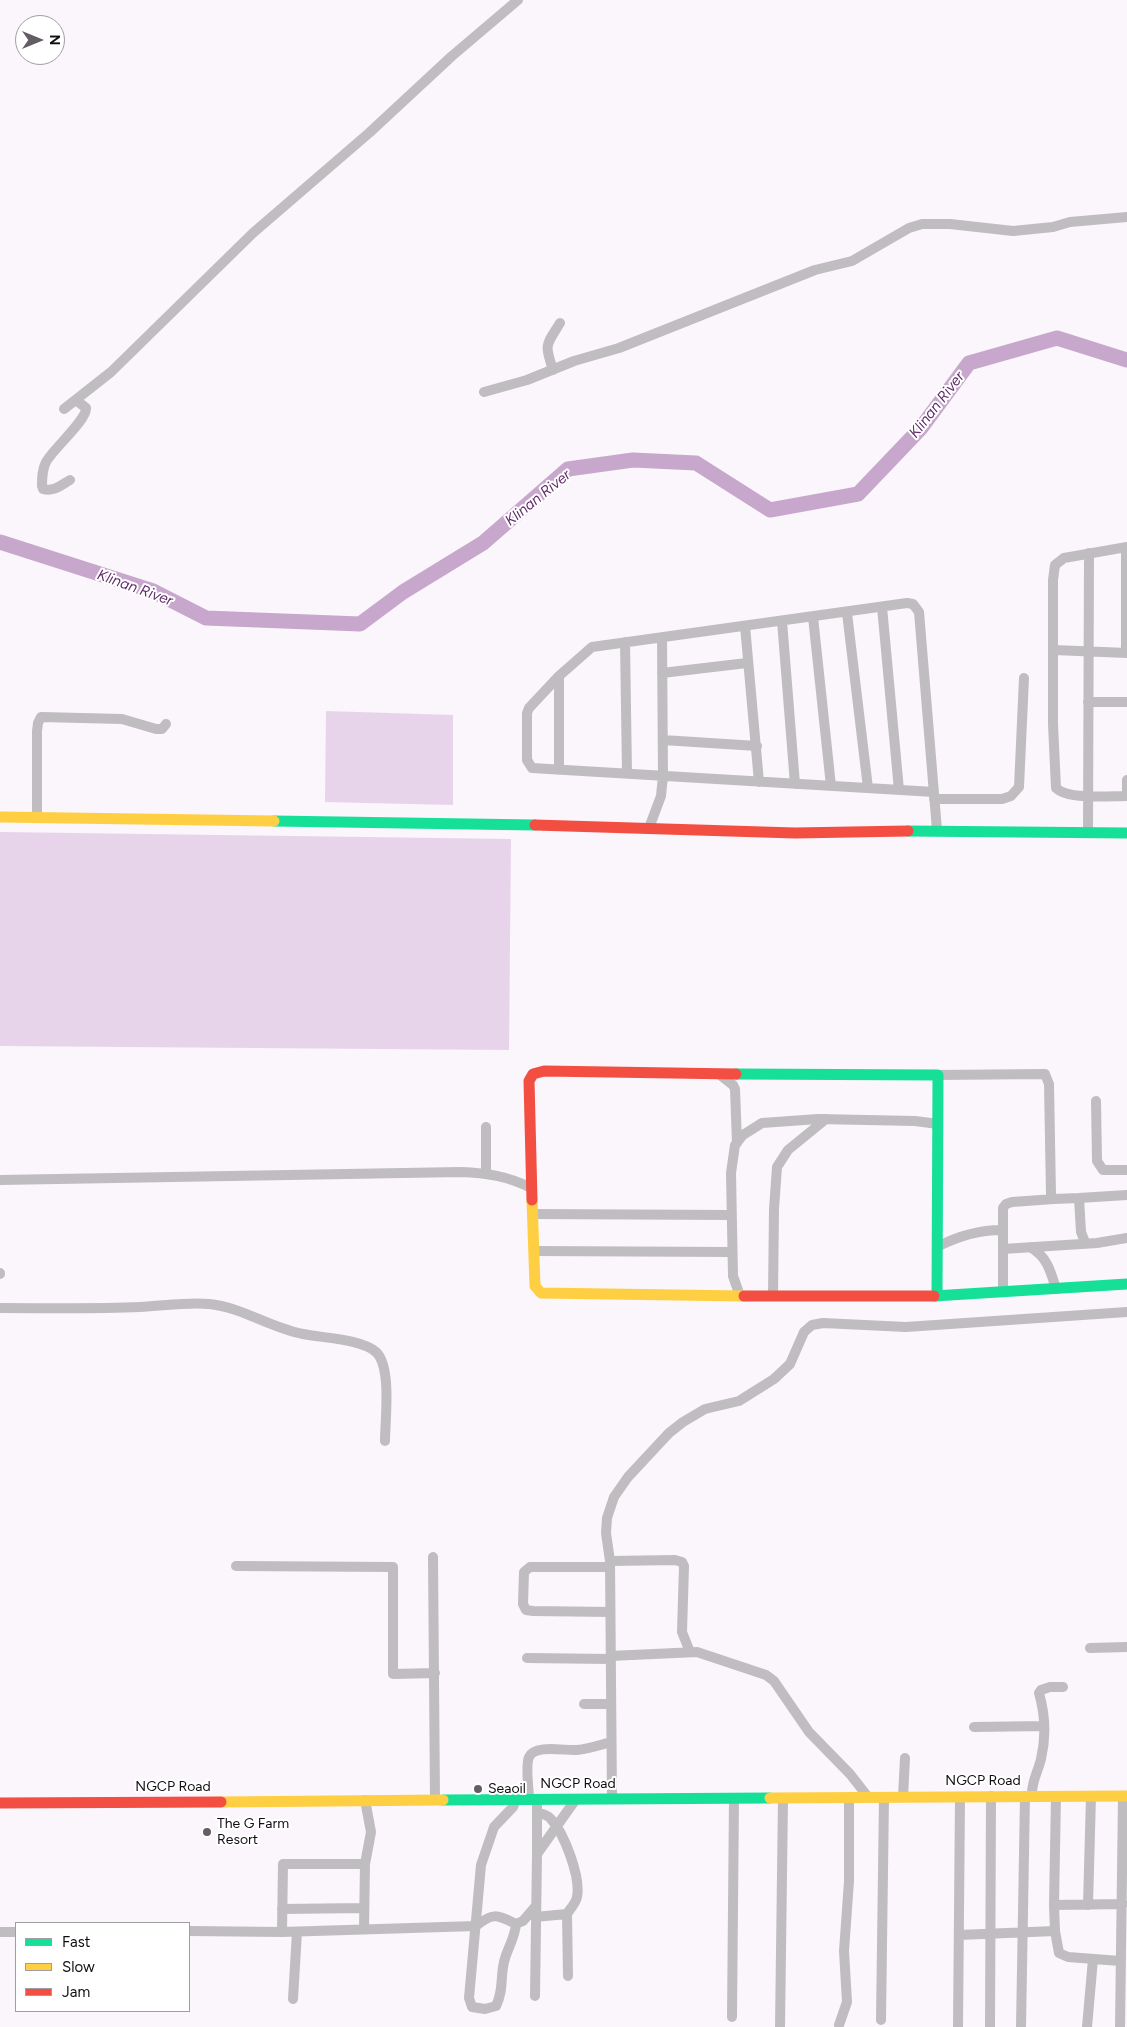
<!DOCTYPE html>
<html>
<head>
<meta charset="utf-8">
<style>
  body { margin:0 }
  #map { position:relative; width:1127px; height:2027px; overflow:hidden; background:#fbf5fc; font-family:Figtree,sans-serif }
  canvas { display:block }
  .legend { position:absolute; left:15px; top:1922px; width:175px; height:90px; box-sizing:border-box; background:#fff; border:1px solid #a09ea0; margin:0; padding:6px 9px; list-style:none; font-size:15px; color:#110d11 }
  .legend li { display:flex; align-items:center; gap:10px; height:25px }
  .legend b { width:25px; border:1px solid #a09ea0 }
  .north { position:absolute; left:15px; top:15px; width:50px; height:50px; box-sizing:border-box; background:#fff; border:1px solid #a09ea0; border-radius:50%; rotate:90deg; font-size:14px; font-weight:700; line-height:20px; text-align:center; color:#110d11 }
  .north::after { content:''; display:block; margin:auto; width:18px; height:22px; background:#635e63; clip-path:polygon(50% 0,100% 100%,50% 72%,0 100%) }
</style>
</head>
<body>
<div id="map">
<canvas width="1127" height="2027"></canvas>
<ul class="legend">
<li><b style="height:6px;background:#16e098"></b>Fast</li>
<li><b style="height:6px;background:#ffcf43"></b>Slow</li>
<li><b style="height:6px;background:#f24e42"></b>Jam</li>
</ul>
<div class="north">N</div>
</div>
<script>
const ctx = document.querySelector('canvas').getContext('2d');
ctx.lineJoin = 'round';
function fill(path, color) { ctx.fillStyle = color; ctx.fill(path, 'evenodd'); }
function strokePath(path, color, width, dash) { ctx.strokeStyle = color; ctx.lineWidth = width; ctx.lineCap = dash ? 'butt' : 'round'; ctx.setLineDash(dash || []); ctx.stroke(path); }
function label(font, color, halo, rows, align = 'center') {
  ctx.font = font + ' Figtree,sans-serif'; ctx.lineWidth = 4; ctx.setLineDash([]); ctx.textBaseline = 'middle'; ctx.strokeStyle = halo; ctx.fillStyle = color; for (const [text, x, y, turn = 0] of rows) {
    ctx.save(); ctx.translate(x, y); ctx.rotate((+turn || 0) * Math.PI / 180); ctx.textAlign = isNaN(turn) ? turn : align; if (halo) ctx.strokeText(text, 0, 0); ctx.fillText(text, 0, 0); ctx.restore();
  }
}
const green = new Path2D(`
  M326,711L453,715V805L325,802Z
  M0,832L511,839L509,1050L0,1046Z`);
const river = new Path2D(`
  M0,542L153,591L206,618L360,624L403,592L483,543L568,469L633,460L696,463L770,510L858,494L921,428L969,363L1057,338L1127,360`);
const street = new Path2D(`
  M553,370C544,343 546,346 560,323
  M484,392L527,380L574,361L619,348L815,270L852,261L909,228L922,224H950L1013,231L1053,227L1070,222L1127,217
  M64,409L111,372L253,233L369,133L452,56L518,0
  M70,480C61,485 54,492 43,489L42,486C42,478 42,470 46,462C53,449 87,420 86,408L76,400
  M1126,547V653
  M1127,547L1064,558L1055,565L1053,580V724L1056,788C1068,800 1110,796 1127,796
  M882,607L899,790
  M847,613L868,788
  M813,617L831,786
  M782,621L795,784
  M745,626L759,782
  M625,642L627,773
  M1054,650L1127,653
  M662,673L747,663
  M559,676V770
  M1088,702H1127
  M663,740L757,746
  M934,792L532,768L527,760V713L529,708L559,676L592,647L907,603L913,604L919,612L937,830
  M1127,796V780
  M934,799H1002L1011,796L1019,787L1024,678
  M37,817V731L38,723L41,717L122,719L156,729H162L166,724
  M649,828L661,796L663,776L662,637
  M1088,833L1089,553
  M719,1074L733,1085L735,1089L737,1143
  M938,1075L1045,1074L1049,1084L1051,1195L1054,1199L1079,1198L1081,1232L1085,1242
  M1096,1101L1097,1161L1103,1170H1127
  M486,1127V1173
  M0,1180L461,1172C486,1173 508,1176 531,1188
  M1079,1198L1127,1195
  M532,1214L731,1215
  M937,1247C958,1236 979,1230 1002,1230
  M1030,1247C1047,1256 1051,1272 1056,1289
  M1003,1249L1097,1243L1127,1238
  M534,1251L731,1252
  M0,1273V1274
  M1003,1292V1208L1006,1204L1012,1202L1054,1199
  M740,1296L733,1276L731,1173L735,1145L743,1135L762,1123L818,1119L915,1121L938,1124
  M773,1296L774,1209L777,1167L788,1150L826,1119
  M0,1308C47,1308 94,1309 140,1307C163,1306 187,1302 209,1304C242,1307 270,1328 303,1334C322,1338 362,1339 376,1352C392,1367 385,1420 385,1441
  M433,1557L435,1800
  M610,1561L675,1560L682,1562L684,1566L682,1632L690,1652
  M236,1566L393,1567V1674L435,1673
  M610,1567H530L524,1572L523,1604L526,1610L533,1611L610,1612
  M1090,1648L1127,1647
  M610,1656L697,1652L766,1675L774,1681L809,1732L850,1774L868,1797
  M527,1658L610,1659
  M584,1704H611
  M974,1727L1044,1726
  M1032,1796C1031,1782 1038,1772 1041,1759C1046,1738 1045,1714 1039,1693L1041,1690L1050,1687H1063
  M1056,1796L1054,1905L1055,1931L1059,1953L1068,1957L1120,1961
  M903,1797L905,1758
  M529,1799C529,1789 525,1766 529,1757C535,1744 565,1751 577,1750C588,1749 600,1745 611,1742
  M612,1799L610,1561L606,1533L607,1518L614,1497L628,1477L669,1433L683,1422L705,1409L739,1401L774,1379L790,1364L804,1332L812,1325L823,1323L906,1327L1127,1312
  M537,1813V1854
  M1054,1905L1123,1904
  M1088,1905L1091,1796
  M282,1909L364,1908
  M567,1914L568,1976
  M535,1917L567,1914C570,1909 576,1903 577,1897C581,1877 564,1833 551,1819C547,1814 542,1814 537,1813V1799
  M516,1924C515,1938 507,1949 504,1962C500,1979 504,1989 496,2006L485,2009L472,2007L469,1998L481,1865L494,1827L513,1807L516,1800
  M364,1929L365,1864L371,1832L365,1800
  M189,1931L282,1932L476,1926C493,1912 497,1915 516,1924L523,1921L535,1907
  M0,1932H16
  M282,1932L283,1864H365
  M959,1935L1055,1931
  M535,1996L537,1854L576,1799
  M293,1999L297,1932
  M732,2017L734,1798
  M881,2020L884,1797
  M839,2025L847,2002L844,1951L849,1881V1797
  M780,2027L783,1798
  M958,2027L960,1797
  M990,2027L991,1796
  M1021,2027L1025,1796
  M1087,2027L1093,1959
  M1120,2027L1123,1796`);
const fast = new Path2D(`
  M274,821L535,825
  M908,831L1127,833
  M736,1074L938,1075L937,1296
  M934,1296L1127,1284
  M443,1800L770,1798`);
const slow = new Path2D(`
  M0,817L274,821
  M532,1200L535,1286L541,1293L744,1296
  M770,1798L1127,1796
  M221,1802L443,1800`);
const jam = new Path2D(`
  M535,825L795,833L908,831
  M532,1200L529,1081L533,1074L544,1071L736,1074
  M744,1296H934
  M0,1803L221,1802`);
const markers = [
  [478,1789,5,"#635e63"],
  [207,1832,5,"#635e63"]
];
const streetNames = [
  ["NGCP Road",983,1781],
  ["NGCP Road",578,1784],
  ["NGCP Road",173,1787]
];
const poiNames = [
  ["Seaoil",488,1789],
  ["The G Farm",217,1824],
  ["Resort",217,1840]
];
const waterNames = [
  ["Klinan River",937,405,-52],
  ["Klinan River",538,498,-39],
  ["Klinan River",135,588,20]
];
fill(green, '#e7d4ea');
strokePath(river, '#c7a7cc', 15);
strokePath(street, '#bfbdbf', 10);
strokePath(fast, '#16e098', 11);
strokePath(slow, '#ffcf43', 11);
strokePath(jam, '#f24e42', 11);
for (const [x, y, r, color] of markers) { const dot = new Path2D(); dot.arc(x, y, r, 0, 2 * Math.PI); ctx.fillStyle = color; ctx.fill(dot); strokePath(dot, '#fff', 2); }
label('14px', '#110d11', '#fff', streetNames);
label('14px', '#110d11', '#fff', poiNames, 'left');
label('italic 15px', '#622e6c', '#fff', waterNames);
</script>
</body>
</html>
